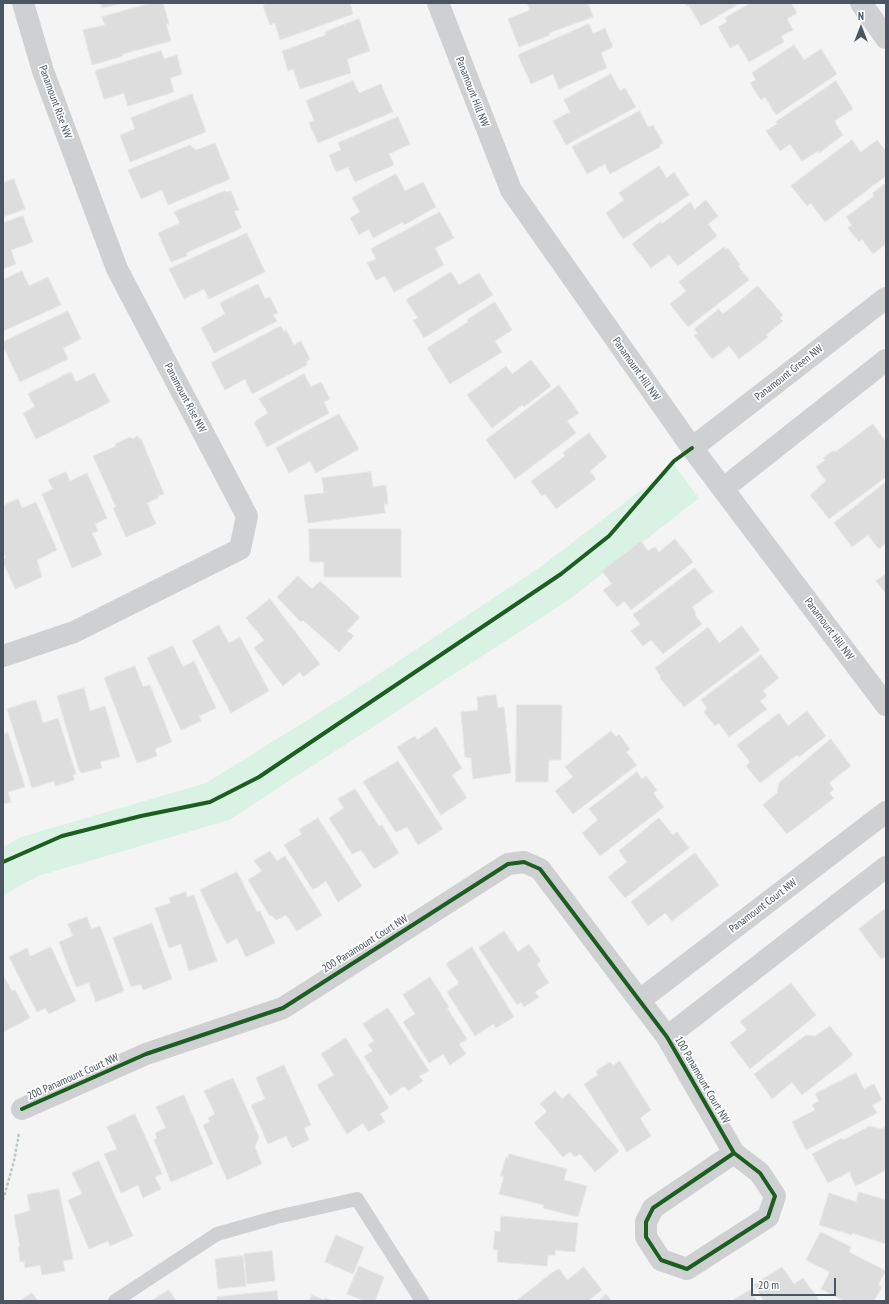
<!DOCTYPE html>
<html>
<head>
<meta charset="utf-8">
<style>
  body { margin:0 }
  #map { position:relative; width:889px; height:1304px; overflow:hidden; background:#f4f4f4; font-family:"PT Sans Narrow",sans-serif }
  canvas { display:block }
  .frame { position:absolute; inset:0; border:4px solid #4a5661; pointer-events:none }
  .north { position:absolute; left:841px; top:8px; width:40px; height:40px; -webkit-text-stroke:3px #fff; paint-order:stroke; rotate:0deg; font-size:11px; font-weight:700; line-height:16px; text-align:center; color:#4a5661 }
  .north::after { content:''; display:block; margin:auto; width:14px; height:18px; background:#4a5661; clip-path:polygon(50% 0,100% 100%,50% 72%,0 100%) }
  .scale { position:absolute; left:751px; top:1278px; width:85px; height:18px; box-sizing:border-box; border:2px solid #4a5661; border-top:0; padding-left:5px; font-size:12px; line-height:14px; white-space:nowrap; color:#4a5661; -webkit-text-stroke:3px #fff; paint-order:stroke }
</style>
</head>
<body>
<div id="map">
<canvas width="889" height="1304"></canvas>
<div class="frame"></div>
<div class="north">N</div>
<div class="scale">20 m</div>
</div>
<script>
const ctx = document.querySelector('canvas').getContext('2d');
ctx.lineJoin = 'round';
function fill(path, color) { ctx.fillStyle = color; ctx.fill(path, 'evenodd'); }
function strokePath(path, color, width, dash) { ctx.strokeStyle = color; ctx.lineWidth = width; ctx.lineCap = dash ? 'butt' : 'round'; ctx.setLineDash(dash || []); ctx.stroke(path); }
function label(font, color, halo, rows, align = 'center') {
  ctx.font = font + ' "PT Sans Narrow",sans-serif'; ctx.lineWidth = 3.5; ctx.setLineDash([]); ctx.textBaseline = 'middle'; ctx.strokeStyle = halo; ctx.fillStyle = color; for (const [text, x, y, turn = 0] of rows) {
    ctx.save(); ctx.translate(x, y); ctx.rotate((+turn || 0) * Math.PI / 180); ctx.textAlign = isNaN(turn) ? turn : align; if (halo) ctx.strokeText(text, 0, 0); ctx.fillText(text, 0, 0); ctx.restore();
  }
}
const green = new Path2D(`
  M674,465L699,498L570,599L229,820L38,876L3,895V847L21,837L206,783L346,696L543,565Z`);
const building = new Path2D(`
  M101,3H123L102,8Z
  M151,3H163L169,24H166L171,41L123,54V56L92,65L83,30L105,25L102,17Z
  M267,3H350L353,14L280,40L275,23L270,25L263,6Z
  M527,3H588L593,17L549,33L550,35L519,47L508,19L530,10Z
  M685,3H740L701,26L689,5L687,6Z
  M751,3H791L797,13L787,19L793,30L781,36L784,42L749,62L738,44L730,48L718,27L727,22L725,18Z
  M359,19L370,51L347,59L351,73L300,89L293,69L288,71L282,51L326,35L325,32Z
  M589,24L593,34L605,28L613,47L601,53L607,68L559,89L553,74L531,84L518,55Z
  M794,45L804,60L821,49L837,74L776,115L765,97L761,100L750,83L756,80L752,73Z
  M161,51L164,59L177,55L182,74L170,78L174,92L128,106L124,93L104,99L95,71Z
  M611,74L620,91L625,88L636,107L566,145L553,121L570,112L564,100Z
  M353,81L359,93L381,84L393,112L318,143L309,123L314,120L306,101Z
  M836,81L853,109L834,121L843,135L819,153L818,151L802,161L790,144L780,151L766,131L777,124L776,122Z
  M192,94L206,132L130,162L120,135L135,129L131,118Z
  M640,111L648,127L653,125L663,143L659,145L660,147L610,174L605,164L587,174L572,147Z
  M398,117L410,144L389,154L394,165L355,182L348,167L336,172L329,155L341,150L338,143Z
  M852,140L861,152L877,140L886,151V176L825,222L811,203L807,206L791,186Z
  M215,143L230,179L168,205L162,190L141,199L128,170L190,145L196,150Z
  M659,166L667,178L674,172L689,195L623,239L606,213L624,200L619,193Z
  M396,174L405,191L423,182L436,207L404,225L403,222L373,238L369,229L359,235L350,218L360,212L352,198Z
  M14,179L25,209L3,217V183Z
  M886,183V244L873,254L862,239L859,242L848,228L852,225L846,217L874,196L873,193Z
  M225,191L226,192L231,191L239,210L234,211L242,228L186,253L187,256L171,262L158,233L180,223L174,212Z
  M706,200L718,216L708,224L717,236L678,266L669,255L651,268L632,244L661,221L662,224L690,202L695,209Z
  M440,212L454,238L435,248L444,265L394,292L385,276L376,280L367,263L376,259L371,249Z
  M23,216L33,242L11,250L16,264L3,269V223Z
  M247,233L265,272L209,299L204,289L184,299L169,269Z
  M724,247L726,250L728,248L740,265L738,266L749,280L688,327L670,304L686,291L679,282Z
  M22,271L29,286L48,277L61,305L3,331V280Z
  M451,272L459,285L479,273L493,295L424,338L413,320L418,318L406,300Z
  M258,284L265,299L270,297L278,313L273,315L277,321L214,353L201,328L225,314L220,303Z
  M758,286L783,315L780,318L783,321L766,335L768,337L739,359L729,346L712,359L694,335L698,333L694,329L719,309L723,314Z
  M495,302L512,330L495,341L502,352L450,384L427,348L468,322L467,320Z
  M68,311L81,339L63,348L68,359L20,382L3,346V342Z
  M281,326L284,332L286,330L294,345L301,341L310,359L306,362L307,365L252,394L245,379L225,390L211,363Z
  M531,360L551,386L524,407L522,405L492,428L467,395L506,366L512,374Z
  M71,372L76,382L94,373L110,402L36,439L23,413L35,407L28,394Z
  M304,374L311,387L321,382L330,399L324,402L329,413L267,447L254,422L268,413L259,399Z
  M559,385L579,413L567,421L576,433L515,479L486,440Z
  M339,414L359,449L316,473L310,461L289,473L276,448Z
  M873,424L886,442V477L829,519L810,495L826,481L816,467L825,460L823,458L834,450L835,452Z
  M589,433L607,457L590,471L596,479L556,509L545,494L542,496L531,481L565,456L563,453Z
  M138,436L139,439H141L164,494L158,496V498L147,503L156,524L126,537L113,508L116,507L93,456L116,446L115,444L130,437L132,439Z
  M66,472L70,481L87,473L107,518L95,524L98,531L92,533L102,555L72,568L42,494L53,489L48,480Z
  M371,472L373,487L386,485L388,504H384L385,513L308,523L304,495L324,493L322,478Z
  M886,482V543L879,549L868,535L852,547L834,523Z
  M18,499L22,508L36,502L57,550L37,560L42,577L15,589L3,562V559L6,558L3,550V506Z
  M309,529H401V577H324V562H310Z
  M675,539L693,562L631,610L624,601L617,607L603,590L612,584L602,571L641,541L648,551L655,547L659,552Z
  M695,568L713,592L692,607L696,613L695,615L702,624L663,654L651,640L643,646L631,631L640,624L633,615Z
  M886,574V594L876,581Z
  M298,576L312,589L320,581L360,617L347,631L354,636L339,652L303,620L301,622L277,597Z
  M270,599L320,664L303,677L300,672L283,686L254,648L264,640L246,618Z
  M219,625L229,643L240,637L269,691L231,713L192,641Z
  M742,626L760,650L684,707L660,678L661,677L655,668L708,627L719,643Z
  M173,646L183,667L194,661L216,708L199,716L201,721L181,730L147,658Z
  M761,655L779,678L763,691L767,696L760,701L767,709L729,737L719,723L715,726L704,712L707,708L701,700Z
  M135,666L143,687L150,685L172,742L155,749L157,756L137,763L104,678Z
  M84,688L90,711L105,706L120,757L100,762L102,768L82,773L79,770L57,696Z
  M496,695L498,708L504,707L511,773L473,779L471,758L465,757L461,712L478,710L477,697Z
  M36,700L43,723L58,718L76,774L73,775L74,780L56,786L54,781L32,788L7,709Z
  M517,705H562L561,760H549L548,782H516Z
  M807,711L826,736L799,757L797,755L760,783L746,766L750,762L737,745L779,713L788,726Z
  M436,727L462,768L452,775L467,798L441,815L397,747L415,736L417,740Z
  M611,731L616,737L619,734L630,749L626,752L637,765L573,814L555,791L573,777L565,767Z
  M8,733L25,787L8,792L11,802L3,804V734Z
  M831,739L851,766L829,783L834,789L829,793L834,798L787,834L763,805L777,793L779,783Z
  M398,761L443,829L418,845L407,827L396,832L363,782Z
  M637,772L642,779L646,776L657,790L653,793L664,807L600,856L582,833L598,820L589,809Z
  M355,789L379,826L382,825L399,853L374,869L361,850L352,854L329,818L344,808L338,799Z
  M318,818L362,886L338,902L326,881L313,890L284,845L302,834L299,830Z
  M659,818L673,835L677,832L689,848L625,898L608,877L627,862L619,851Z
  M270,851L277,861L285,856L322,915L297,931L286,915L276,920L271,915L270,916L248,880L262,871L254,861Z
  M695,853L719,885L672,921L665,913L648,926L631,902Z
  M237,872L257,912L260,911L275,943L246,957L237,938L227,944L200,890Z
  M186,892L187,897L194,895L217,961L189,971L181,944L169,948L155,908L171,903L169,898Z
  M886,908V956L881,959L859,929Z
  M87,917L91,929L100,926L124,991L96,1002L89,983L76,987L59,942L73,936L68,924Z
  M152,923L172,979L143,990L141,984L131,987L113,938Z
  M504,931L518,952L529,944L541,961L537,964L549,983L535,992L539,997L524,1007L521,1002L517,1005L479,948Z
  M51,947L76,1001L49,1014L45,1008L37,1012L9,957L27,948L30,956Z
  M472,947L514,1017L496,1028L493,1024L475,1036L447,992L459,983L446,964Z
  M3,975L12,991L15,990L30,1018L3,1032Z
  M430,977L449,1007L447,1008L467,1039L459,1044L466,1054L450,1065L443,1054L429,1063L403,1022L415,1014L403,995Z
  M791,983L816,1015L750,1069L730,1043L747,1030L740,1022Z
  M388,1008L429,1071L419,1076L423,1081L408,1091L404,1086L390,1096L364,1056L373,1051L368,1045L374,1041L363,1024Z
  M830,1026L853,1055L802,1095L792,1082L772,1099L754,1074L806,1035L815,1036Z
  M346,1038L389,1108L380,1114L385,1122L368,1132L363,1123L347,1134L317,1085L334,1075L321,1054Z
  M620,1061L651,1110L640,1118L651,1136L627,1152L584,1084L598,1075L596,1071L610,1062L613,1065Z
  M284,1065L311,1125L304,1128L309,1140L292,1148L286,1136L268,1144L251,1105L265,1099L256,1078Z
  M856,1073L864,1089L874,1084L882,1100L872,1105L877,1113L806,1150L792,1122L815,1110L812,1105L819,1101L815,1094Z
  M233,1078L259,1137L255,1147L262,1164L227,1180L203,1125L210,1122L208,1118L215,1114L204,1091Z
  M555,1091L562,1099L569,1093L619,1151L595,1172L580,1154L575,1157L570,1152L563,1157L534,1123L547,1111L540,1104Z
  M184,1095L213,1164L171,1182L154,1140L157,1138L155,1133L166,1128L156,1107Z
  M135,1114L162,1174L155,1177L161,1189L143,1198L138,1185L121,1193L104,1154L117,1149L107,1127Z
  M870,1126L881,1129L886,1127V1170L856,1186L850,1174L851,1171L828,1183L812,1154L842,1138L843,1140Z
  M509,1154L567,1169L564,1180L587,1186L578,1217L543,1208L544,1205L499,1194L504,1176H500L506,1157L508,1158Z
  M99,1161L133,1236L110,1246L108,1241L89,1249L68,1200L82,1194L72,1173Z
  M59,1189L73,1259L63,1261L65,1271L42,1275L40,1265L25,1268L24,1261L20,1262L18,1247H20L14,1215L30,1211L27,1195Z
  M859,1192L886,1200V1244L852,1233V1235L819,1225L829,1193L856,1202Z
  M501,1216L578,1223L575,1252L555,1250V1255H548L547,1266L497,1262L498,1250H493L495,1231L500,1232Z
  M821,1232L851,1247L849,1252L886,1271L878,1285L882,1287L874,1301H844L821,1289L830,1272L806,1260Z
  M336,1235L364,1247L353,1274L325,1262Z
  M272,1251L275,1281L247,1284L244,1254Z
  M243,1256L246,1286L218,1289L215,1259Z
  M359,1266L384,1277L375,1301H365L347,1294Z
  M584,1267L602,1290L588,1301H516L553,1272L559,1269L567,1280Z
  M782,1267L794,1284L803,1278L820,1301H764L754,1285Z
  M169,1290L176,1301H151Z
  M750,1290L757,1301H732Z
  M277,1291L278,1301H217V1297Z
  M32,1293L38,1301H20Z
  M606,1294L612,1301H599Z
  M312,1295L324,1300L325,1298L333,1301H309Z`);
const path = new Path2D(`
  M3,1200L14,1161L19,1133`);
const lane = new Path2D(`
  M115,1301L217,1234L277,1217L357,1199L422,1301`);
const street = new Path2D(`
  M438,3L511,190L692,448L886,705
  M861,3L886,38
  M692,448L886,298
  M724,488L886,360
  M3,656L74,632L240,549L247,516L117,269L43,71L23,3
  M640,1000L886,812
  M667,1037L886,867
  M22,1109L146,1054L283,1008L508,864L524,862L540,869L667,1037L734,1153L760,1173L775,1196L768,1217L687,1269L661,1260L646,1237V1222L653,1208L734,1153`);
const cycleway = new Path2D(`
  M3,862L62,836L141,816L210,802L259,777L561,574L609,536L674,461L692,448
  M22,1109L146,1054L283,1008L508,864L524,862L540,869L667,1037L734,1153L760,1173L775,1196L768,1217L687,1269L661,1260L646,1237V1222L653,1208L734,1153`);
const streetNames = [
  ["Panamount Hill NW",472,92,69],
  ["Panamount Rise NW",55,102,70],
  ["Panamount Hill NW",636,369,55],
  ["Panamount Green NW",789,373,-38],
  ["Panamount Rise NW",185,398,62],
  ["Panamount Hill NW",829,629,53],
  ["Panamount Court NW",763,906,-37],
  ["200 Panamount Court NW",365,944,-32],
  ["200 Panamount Court NW",73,1077,-24],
  ["100 Panamount Court NW",702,1080,60]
];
fill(green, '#d9f2e3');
fill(building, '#ddddde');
strokePath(building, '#e5e6e7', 1);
strokePath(path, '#bcc7c4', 2.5, [3, 2]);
strokePath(lane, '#ced0d2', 14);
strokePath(street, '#ced0d2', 22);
strokePath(cycleway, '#1b5e20', 4);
label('11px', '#4a5661', '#fff', streetNames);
</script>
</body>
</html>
